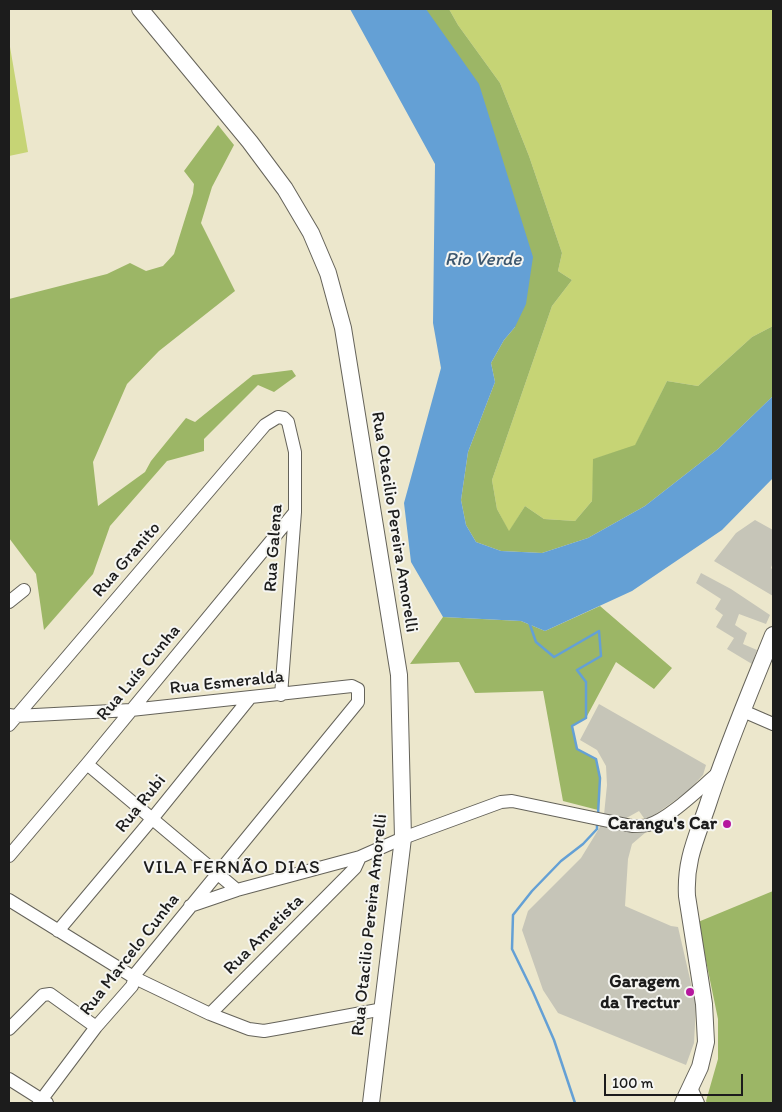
<!DOCTYPE html>
<html>
<head>
<meta charset="utf-8">
<style>
  body { margin:0 }
  #map { position:relative; width:782px; height:1112px; overflow:hidden; background:#ece7cc; font-family:Itim,sans-serif }
  canvas { display:block }
  .frame { position:absolute; inset:0; border:10px solid #1c1c1c; pointer-events:none }
  .scale { position:absolute; left:604px; top:1074px; width:139px; height:22px; box-sizing:border-box; border:2px solid #1c1c1c; border-top:0; padding-left:6px; font-size:15px; line-height:18px; white-space:nowrap; color:#1c1c1c; -webkit-text-stroke:4px #f6f6f2; paint-order:stroke }
</style>
</head>
<body>
<div id="map">
<canvas width="782" height="1112"></canvas>
<div class="frame"></div>
<div class="scale">100 m</div>
</div>
<script>
const ctx = document.querySelector('canvas').getContext('2d');
ctx.lineJoin = 'round';
function fill(path, color) { ctx.fillStyle = color; ctx.fill(path, 'evenodd'); }
function strokePath(path, color, width, dash) { ctx.strokeStyle = color; ctx.lineWidth = width; ctx.lineCap = dash ? 'butt' : 'round'; ctx.setLineDash(dash || []); ctx.stroke(path); }
function label(font, color, halo, rows, align = 'center') {
  ctx.font = font + ' Itim,sans-serif'; ctx.lineWidth = 4; ctx.setLineDash([]); ctx.textBaseline = 'middle'; ctx.strokeStyle = halo; ctx.fillStyle = color; for (const [text, x, y, turn = 0] of rows) {
    ctx.save(); ctx.translate(x, y); ctx.rotate((+turn || 0) * Math.PI / 180); ctx.textAlign = isNaN(turn) ? turn : align; if (halo) ctx.strokeText(text, 0, 0); ctx.fillText(text, 0, 0); ctx.restore();
  }
}
const industrial = new Path2D(`
  M755,520L773,530V562L771,568L773,570V596L714,561L736,533Z
  M701,573L731,589L770,615L766,624L739,614L735,625L747,633L743,644L757,650L752,664L727,649L734,638L716,627L723,615L715,609L721,599L696,583Z
  M599,704L706,765L703,775L688,791L646,821L639,811L623,820L604,815L607,785L606,766L597,750L580,740Z
  M603,822L652,827L632,844L628,859L625,906L671,926L678,927L696,1005L694,1043L686,1065L558,1013L543,990L522,930L528,911L581,858Z`);
const green = new Path2D(`
  M449,9H773V326L752,337L698,386L667,381L635,446L594,459L592,501L575,521L544,519L525,506L509,532L497,509L492,480L552,306L572,280L558,271L562,253L529,156L500,83L458,25Z
  M9,41L28,152L9,156Z`);
const forest = new Path2D(`
  M426,9H449L458,25L500,83L529,156L562,253L558,271L572,280L552,306L492,480L497,509L509,531L525,506L544,519L575,521L592,501L593,459L635,445L667,381L698,386L752,337L773,326V396L718,449L645,506L588,538L542,553L501,551L476,542L466,525L461,500L468,452L495,382L491,363L504,340L515,327Z
  M218,125L234,145L212,187L201,223L235,291L159,351L127,384L93,462L98,506L145,472L151,461L186,418L195,422L253,375L292,370L296,376L274,392L258,385L204,439V451L167,461L110,526L93,574L44,630L36,574L9,538V299L107,274L130,263L146,271L163,266L174,254L193,193L194,184L184,171Z
  M600,606L672,668L654,689L616,662L586,718L572,726L577,749L596,759L600,778L598,810L563,801L543,691L475,693L459,662L410,664L443,617L521,621L545,631Z
  M773,891V1103H707L706,1101L718,1059V1019L698,922Z`);
const water = new Path2D(`
  M350,9H426L479,84L533,257L526,304L515,327L504,340L491,363L495,382L468,452L461,500L466,525L476,542L501,551L542,553L588,538L645,506L718,449L773,396V478L722,530L632,591L545,631L521,621L443,617L411,562L404,503L441,368L433,323L435,164Z`);
const stream = new Path2D(`
  M529,622L536,642L554,657L599,631L601,656L577,670L586,682V718L572,726L577,749L596,759L600,778L598,814
  M575,1103L554,1040L533,992L512,949L513,915L532,891L561,861L583,844L597,829V822`);
const minor = new Path2D(`
  M9,602L24,590
  M743,711L773,724
  M9,715L16,716L131,710L352,686L358,689V702L137,972L132,986L96,1027L39,1103
  M9,725L265,425L278,417L284,418L288,422L295,452V512L281,695
  M87,764L237,890
  M9,856L87,764L295,512
  M9,900L135,978L210,1014L249,1029L264,1031L281,1028L383,1009
  M190,906L237,890L360,857L403,838L501,802L512,801L632,826C637,826 643,826 648,825C669,819 701,787 718,773
  M58,931L152,819L249,699
  M210,1014L355,868L360,857
  M9,1029L43,995L50,994L96,1027
  M9,1079L47,1103
  M691,1088L698,1103`);
const major = new Path2D(`
  M140,9L250,142L285,189L311,233L328,273L343,328L399,675L403,838L371,1103
  M683,1103L700,1067L706,1042L704,1004L687,896C685,861 696,839 707,807C726,748 750,692 773,635`);
const markers = [
  [727,824,5,"#b5179e"],
  [690,992,5,"#b5179e"]
];
const streetNames = [
  ["Rua Otacilio Pereira Amorelli",394,522,81],
  ["Rua Galena",274,548,-86],
  ["Rua Granito",127,560,-49],
  ["Rua Luís Cunha",139,673,-50],
  ["Rua Esmeralda",227,683,-6],
  ["Rua Rubi",141,804,-51],
  ["Rua Otacilio Pereira Amorelli",370,925,-84],
  ["Rua Ametista",264,935,-45],
  ["Rua Marcelo Cunha",130,955,-52]
];
const poiNames = [
  ["Carangu's Car",717,824],
  ["Garagem",680,982],
  ["da Trectur",680,1003]
];
const waterNames = [
  ["Rio Verde",483,260]
];
const neighbourhoodNames = [
  ["VILA FERNÃO DIAS",232,868]
];
fill(industrial, '#c6c5b8');
fill(green, '#c6d475');
fill(forest, '#9cb666');
fill(water, '#64a0d5');
strokePath(stream, '#64a0d5', 2.5);
strokePath(minor, '#65635a', 14);
strokePath(major, '#65635a', 18);
strokePath(minor, '#fff', 12);
strokePath(major, '#fff', 16);
for (const [x, y, r, color] of markers) { const dot = new Path2D(); dot.arc(x, y, r, 0, 2 * Math.PI); ctx.fillStyle = color; ctx.fill(dot); strokePath(dot, '#f6f6f2', 2); }
label('18px', '#1c1c1c', '#f6f6f2', streetNames);
label('bold 18px', '#1c1c1c', '#f6f6f2', poiNames, 'right');
label('italic 19px', '#3c576f', '#f6f6f2', waterNames);
ctx.letterSpacing = '1px';
label('19px', '#1c1c1c', '#f6f6f2', neighbourhoodNames);
ctx.letterSpacing = '0px';
</script>
</body>
</html>
